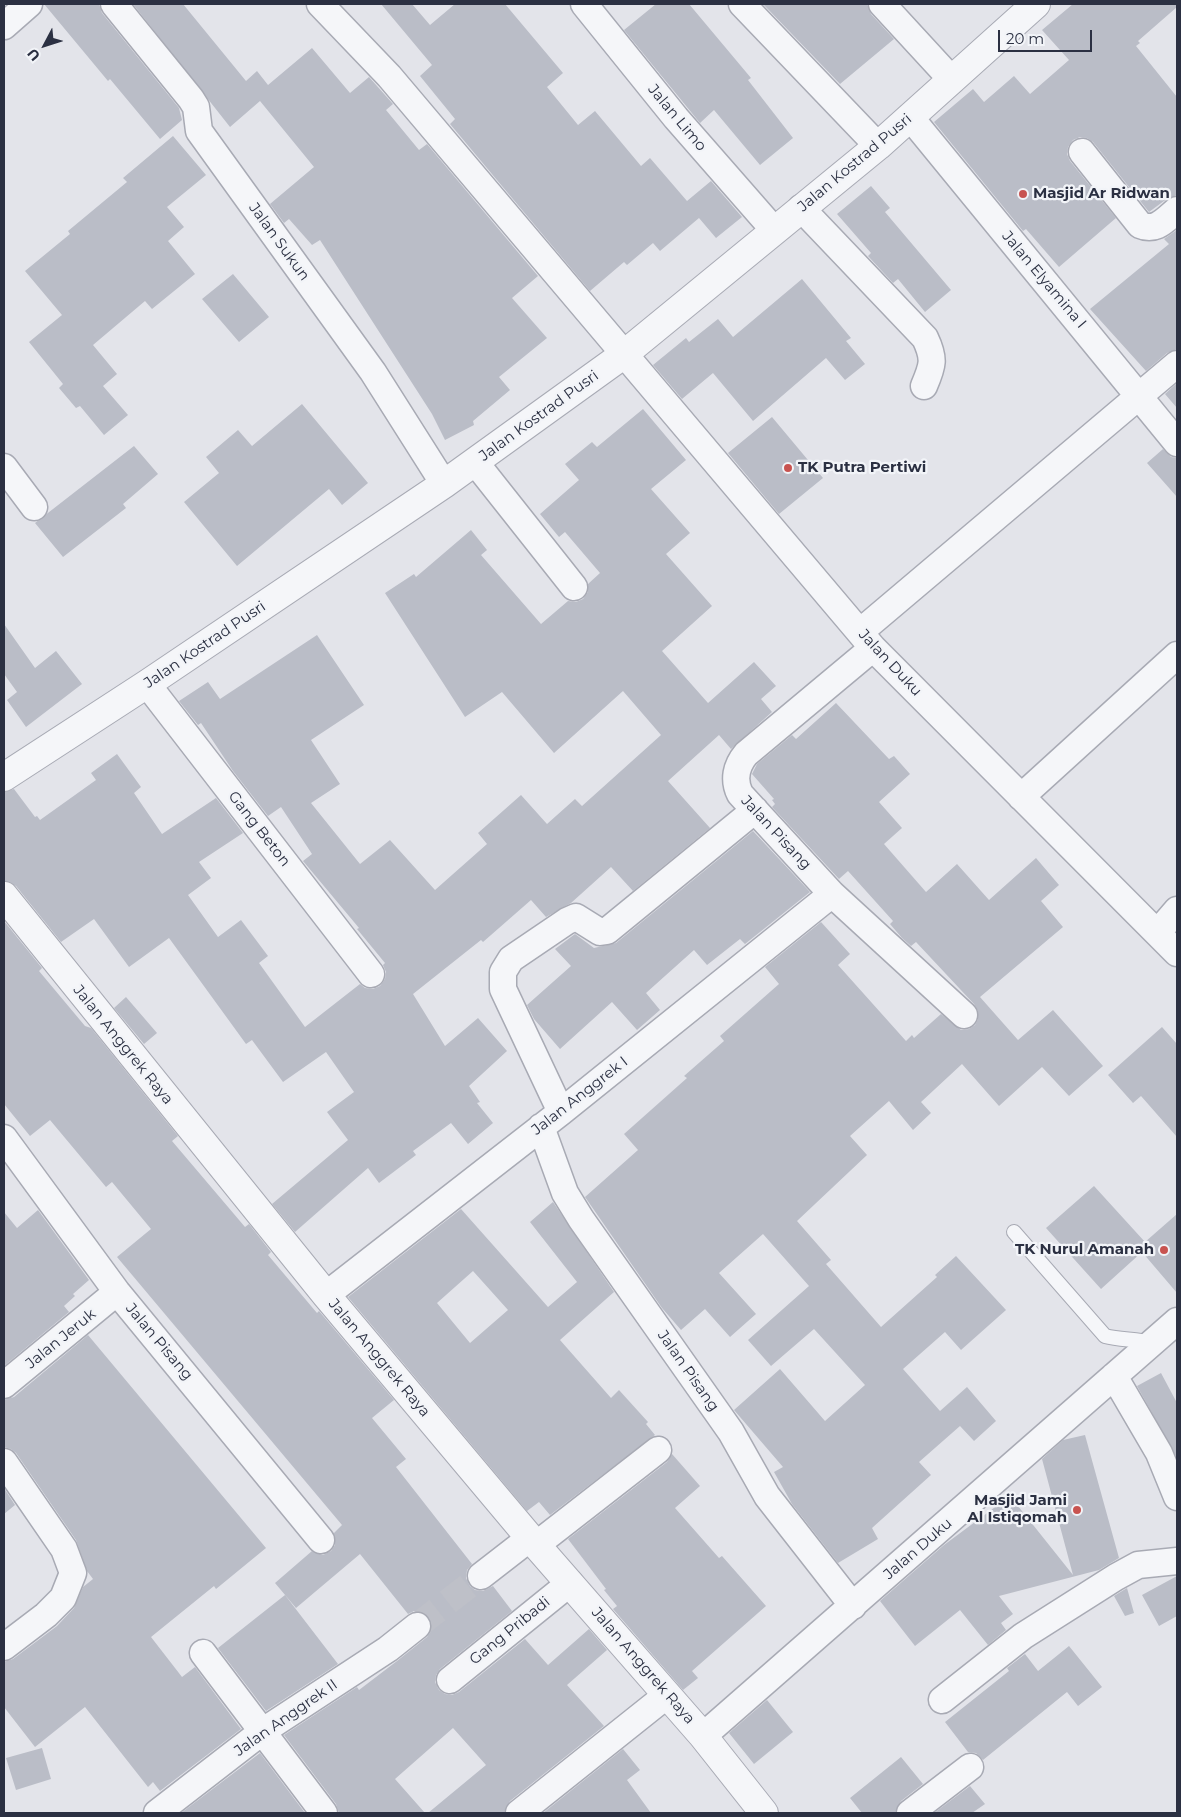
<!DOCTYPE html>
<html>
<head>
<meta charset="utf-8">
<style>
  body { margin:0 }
  #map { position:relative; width:1181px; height:1817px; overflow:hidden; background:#e3e4ea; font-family:Montserrat,sans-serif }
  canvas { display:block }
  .frame { position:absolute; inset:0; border:5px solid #2b3042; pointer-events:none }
  .north { position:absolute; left:20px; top:20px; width:50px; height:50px; -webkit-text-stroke:4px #f2f4f8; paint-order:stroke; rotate:230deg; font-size:14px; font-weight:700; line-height:20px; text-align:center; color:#2b3042 }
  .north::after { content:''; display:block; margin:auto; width:18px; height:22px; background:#2b3042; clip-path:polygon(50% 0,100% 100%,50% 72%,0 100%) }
  .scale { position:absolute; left:998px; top:30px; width:94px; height:22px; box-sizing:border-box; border:2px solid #2b3042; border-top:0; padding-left:6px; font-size:15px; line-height:18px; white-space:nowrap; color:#2b3042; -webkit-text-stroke:4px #f2f4f8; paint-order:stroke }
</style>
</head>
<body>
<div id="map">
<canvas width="1181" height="1817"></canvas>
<div class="frame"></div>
<div class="north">U</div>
<div class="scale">20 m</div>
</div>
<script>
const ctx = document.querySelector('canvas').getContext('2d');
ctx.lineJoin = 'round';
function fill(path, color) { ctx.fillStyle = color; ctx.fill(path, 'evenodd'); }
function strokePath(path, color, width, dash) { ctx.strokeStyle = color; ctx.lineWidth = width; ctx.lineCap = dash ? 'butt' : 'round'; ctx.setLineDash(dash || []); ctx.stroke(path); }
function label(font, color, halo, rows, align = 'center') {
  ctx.font = font + ' Montserrat,sans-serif'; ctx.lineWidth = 4.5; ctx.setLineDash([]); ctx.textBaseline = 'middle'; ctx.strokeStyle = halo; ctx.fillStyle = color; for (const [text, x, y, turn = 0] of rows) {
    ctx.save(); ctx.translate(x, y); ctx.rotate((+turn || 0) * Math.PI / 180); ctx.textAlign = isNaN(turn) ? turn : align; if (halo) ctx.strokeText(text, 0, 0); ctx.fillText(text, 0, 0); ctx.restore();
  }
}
const building = new Path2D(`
  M44,4H99L102,13L179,108L182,120L160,139L110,79L108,81Z
  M133,4H183L246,81L257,71L268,85L312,48L350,93L369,77L393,104L386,110L419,150L427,144L538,276L512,298L547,338L499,377L510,390L473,421L474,425L445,440L432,414L320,240L312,245L289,219L284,223L270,204L314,167L260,101L230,127Z
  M381,4H412L430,25L455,4H505L563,73L547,87L578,125L595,111L641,166L650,158L687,201L711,181L742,217L716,238L699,218L660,251L653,243L627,265L624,262L590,291L450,124L455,119L420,76L432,65Z
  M656,4H689L751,78L748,80L793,138L760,165L714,110L700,123L624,30Z
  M763,4H867L871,14L894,39L840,84Z
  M1073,4H1177V7L1138,41L1140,43L1136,46L1177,97V195L1168,198L1149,212L1093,142L1087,138L1080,137L1073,140L1068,147L1067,154L1070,161L1116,218L1059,267L1026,229L1023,231L934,122L973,89L984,102L1014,76L1030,94L1069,60L1042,30Z
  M173,136L206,175L167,207L184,227L168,241L195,274L152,309L145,301L93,345L117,374L103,386L128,415L104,435L80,406L76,408L59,388L63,384L29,342L62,315L25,271L70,234L68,231L127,182L123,178Z
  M871,186L890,208L885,212L951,290L925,312L898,279L893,283L868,256L871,253L837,214Z
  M1177,230V349L1167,353L1146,371L1090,309L1169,244L1164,239Z
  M233,274L269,317L239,342L202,299Z
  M802,279L851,338L846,341L865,364L845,380L826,358L753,421L713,373L682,399L653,365L686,338L689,342L718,319L733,337Z
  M1177,383V408L1165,394Z
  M302,404L368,483L342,505L329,489L237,566L184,502L219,473L206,457L238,430L252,446Z
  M643,409L686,460L651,489L690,533L666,554L712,606L662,651L708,703L754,662L776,686L761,699L772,712L731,749L719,735L668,781L710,828L633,891L611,867L571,903L546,917L531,900L483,942L481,940L413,994L445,1046L478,1018L507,1051L469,1086L480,1102L477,1103L493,1123L468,1144L451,1123L413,1151L416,1155L379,1183L368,1168L295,1232L272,1204L348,1140L327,1112L354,1092L326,1052L283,1082L252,1040L246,1044L169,938L129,967L94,919L61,942L16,886L4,881V792L14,789L35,817L37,816L40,820L96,780L91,773L117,754L141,787L134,793L162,834L216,798L243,833L199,862L211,878L188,895L218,937L241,920L268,956L259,963L305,1027L360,984L365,988L373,989L380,986L385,979L386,972L383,965L385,963L357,929L359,928L303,861L312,854L281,807L268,816L233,771L201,723L198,725L179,701L208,682L220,699L317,635L364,705L311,740L340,784L311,803L360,864L390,840L435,890L487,844L478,833L521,795L547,824L575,799L582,806L661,735L623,691L554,753L502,692L465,717L385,593L414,574L416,577L471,530L487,550L481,555L541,624L568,601L576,602L583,599L588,592V584L600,573L565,532L559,537L540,514L579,480L565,464L592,442L597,447Z
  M772,417L823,478L779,514L728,453Z
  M134,446L158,474L123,504L126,508L63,557L35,523Z
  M1163,449L1171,457L1177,458V497L1147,463Z
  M4,624L35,668L56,651L82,684L26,727L7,700L17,692L4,674Z
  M836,703L889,759L894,756L910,774L879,802L902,828L884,844L926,892L957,864L989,900L1036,858L1059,885L1041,901L1063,927L980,997L1018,1040L1053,1010L1103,1066L1069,1096L1042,1067L999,1106L962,1064L921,1102L931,1113L913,1130L889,1101L850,1136L867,1155L797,1221L831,1260L826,1264L881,1327L937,1277L935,1275L956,1256L1006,1310L961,1350L945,1332L903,1369L940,1411L967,1387L996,1421L974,1441L960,1426L919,1462L931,1475L872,1528L878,1539L838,1563L792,1504L774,1472L783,1467L734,1410L780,1369L825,1421L865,1385L814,1329L771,1366L748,1340L809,1286L763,1234L719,1273L756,1314L730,1337L705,1309L681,1330L662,1308L585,1197L638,1150L624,1134L687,1078L684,1076L724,1041L720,1036L779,984L765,967L821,922L850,954L838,965L906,1041L912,1035L914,1038L941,1014L961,1030L969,1029L975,1025L978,1019V1011L974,1004L916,942L911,946L902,938L890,924L893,921L848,871L839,879L772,807L775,804L772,800L774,799L752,774L757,764L792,735L796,739Z
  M753,831L810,892L745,944L740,939L707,965L694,950L646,993L660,1010L637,1030L612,1002L560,1049L534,1019L527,1005L571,966L555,949L575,934L594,948L616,943Z
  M4,921L42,968L39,971L85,1026L91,1028L178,1136L172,1141L245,1227L249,1224L271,1252L268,1255L317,1313L319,1311L394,1400L372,1418L406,1459L396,1467L472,1564L467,1570L466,1578L470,1586L475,1590L483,1591L493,1586L512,1611L440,1669L436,1675L435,1682L439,1690L445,1694L452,1695L459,1692L525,1639L548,1665L589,1629L607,1650L567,1685L604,1726L510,1801L504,1813H428L486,1765L453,1728L395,1779L425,1813H339L336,1804L284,1735L357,1687L359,1690L397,1661L427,1637L431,1631L432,1623L428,1616L422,1612L414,1611L408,1614L360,1554L296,1608L275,1583L312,1551L323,1555L331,1551L335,1545L334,1533L342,1525L117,1257L151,1229L112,1182L106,1187L50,1120L30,1136L4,1104Z
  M126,997L157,1033L144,1044L114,1008Z
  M1162,1027L1177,1044V1137L1141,1096L1133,1103L1108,1075Z
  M1094,1186L1145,1242L1177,1214V1293L1142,1252L1101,1289L1046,1228Z
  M553,1202L614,1292L560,1340L611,1398L619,1390L648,1422L646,1424L655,1435L550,1515L539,1502L527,1511L348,1297L461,1209L548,1307L577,1282L530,1222ZM473,1271L508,1310L470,1343L437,1303Z
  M38,1210L89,1280L73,1294L75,1296L64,1306L69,1312L4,1366V1212L17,1228Z
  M88,1335L266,1548L216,1589L214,1586L151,1637L182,1677L195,1667L241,1729L160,1791L153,1782L148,1787L85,1707L35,1747L4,1707V1662L13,1659L57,1626L74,1608L83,1587L93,1579L87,1571L76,1540L16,1453L11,1449L4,1447V1400L14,1397Z
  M1161,1373L1177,1403V1458L1137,1386Z
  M1085,1435L1119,1558L1099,1570L999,1596L1013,1614L1001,1623L1006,1630L988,1645L960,1610L915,1646L880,1601L944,1545L1010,1496L1073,1575L1042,1459L1063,1440Z
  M672,1454L700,1486L675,1508L719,1558L722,1556L766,1606L692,1671L698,1678L683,1690L613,1609L617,1606L604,1590L606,1589L568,1539L667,1462Z
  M4,1488L15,1505L4,1514Z
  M1177,1576V1616L1159,1626L1142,1595Z
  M1127,1588L1134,1613L1125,1616L1114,1596Z
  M285,1595L338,1664L266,1711L218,1648Z
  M1069,1646L1102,1687L1078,1706L1067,1692L983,1760L976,1753L968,1752L945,1722L1009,1671L1007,1668L1025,1654L1038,1671Z
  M767,1700L793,1732L754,1764L729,1733Z
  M42,1748L51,1779L16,1790L6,1758Z
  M623,1749L640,1770L627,1780L651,1813H543Z
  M260,1753L305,1813H181Z
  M901,1757L923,1784L901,1801L895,1813H862L850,1798Z
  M970,1786L985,1804L972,1813H934Z`);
const minorTunnel = new Path2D(`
  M417,1626L481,1576`);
const service = new Path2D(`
  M1014,1232L1105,1336C1120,1340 1136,1339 1152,1343`);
const minor = new Path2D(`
  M114,4L191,99L196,107L199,131L373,372L444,484
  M320,4L389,76L873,648L1177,953
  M584,4L676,118L774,230
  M742,4L878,146
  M882,4L952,80
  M4,26L29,4
  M910,117L1177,443
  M1082,152L1140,225C1156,232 1165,220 1177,210
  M801,208L925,338C935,359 933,365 924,386
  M475,462L574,587
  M4,467L34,507
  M860,632L1177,364
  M873,648L746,754C736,766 733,780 740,794L832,894L964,1015
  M147,684L371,974
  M1021,797L1177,655
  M1158,932L1177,910
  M561,1112L503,989V972L511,959L567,921L576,917L600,932L607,931L755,810
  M541,1127L565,1193L581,1219L731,1432L767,1496L853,1606
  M4,1138L117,1292L321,1540
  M326,1295L561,1112L832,894
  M1114,1376L1159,1453L1177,1497
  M4,1385L117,1292
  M4,1462L64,1549L73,1573L63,1598L46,1615L4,1647
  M536,1545L658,1450
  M481,1576L530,1538
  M203,1653L324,1813
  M450,1680L570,1583
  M942,1700L1023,1636L1116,1577L1138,1565L1177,1561
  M703,1736L1177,1321
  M157,1813L263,1731L388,1649L417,1626
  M519,1813L667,1695
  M910,1813L970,1767`);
const tertiary = new Path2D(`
  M4,777L147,684L444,484L623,355L878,146L1036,4
  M4,896L326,1295L530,1538L703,1736L764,1813`);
const markers = [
  [1023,194,5,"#c85350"],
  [788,468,5,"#c85350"],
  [1164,1250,5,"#c85350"],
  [1077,1510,5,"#c85350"]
];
const streetNames = [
  ["Jalan Limo",677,118,50],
  ["Jalan Kostrad Pusri",855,163,-40],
  ["Jalan Sukun",279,242,54],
  ["Jalan Elyamina I",1044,280,50],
  ["Jalan Kostrad Pusri",539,416,-36],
  ["Jalan Kostrad Pusri",205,645,-34],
  ["Jalan Duku",890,663,47],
  ["Gang Beton",259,829,52],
  ["Jalan Pisang",776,833,47],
  ["Jalan Anggrek Raya",123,1045,51],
  ["Jalan Anggrek I",580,1096,-38],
  ["Jalan Jeruk",61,1339,-39],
  ["Jalan Pisang",159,1342,50],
  ["Jalan Anggrek Raya",379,1358,50],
  ["Jalan Pisang",688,1371,55],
  ["Jalan Duku",918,1549,-41],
  ["Gang Pribadi",510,1631,-39],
  ["Jalan Anggrek Raya",643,1666,49],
  ["Jalan Anggrek II",286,1718,-35]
];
const poiNames = [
  ["Masjid Ar Ridwan",1033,194],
  ["TK Putra Pertiwi",798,468],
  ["TK Nurul Amanah",1154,1250,"right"],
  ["Masjid Jami",1067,1501,"right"],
  ["Al Istiqomah",1067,1518,"right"]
];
fill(building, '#babdc7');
strokePath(minorTunnel, '#bec0c8', 26, [26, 13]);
strokePath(service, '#a8aab4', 16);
strokePath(minor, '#a8aab4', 29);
strokePath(tertiary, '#a8aab4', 30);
strokePath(service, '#f5f6f9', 14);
strokePath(minor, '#f5f6f9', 26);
strokePath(tertiary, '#f5f6f9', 28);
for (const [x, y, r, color] of markers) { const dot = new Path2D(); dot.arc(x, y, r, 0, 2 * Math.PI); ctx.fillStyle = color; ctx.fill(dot); strokePath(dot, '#f2f4f8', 2); }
label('15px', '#2b3042', '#f2f4f8', streetNames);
label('bold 15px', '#2b3042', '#f2f4f8', poiNames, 'left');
</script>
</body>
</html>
